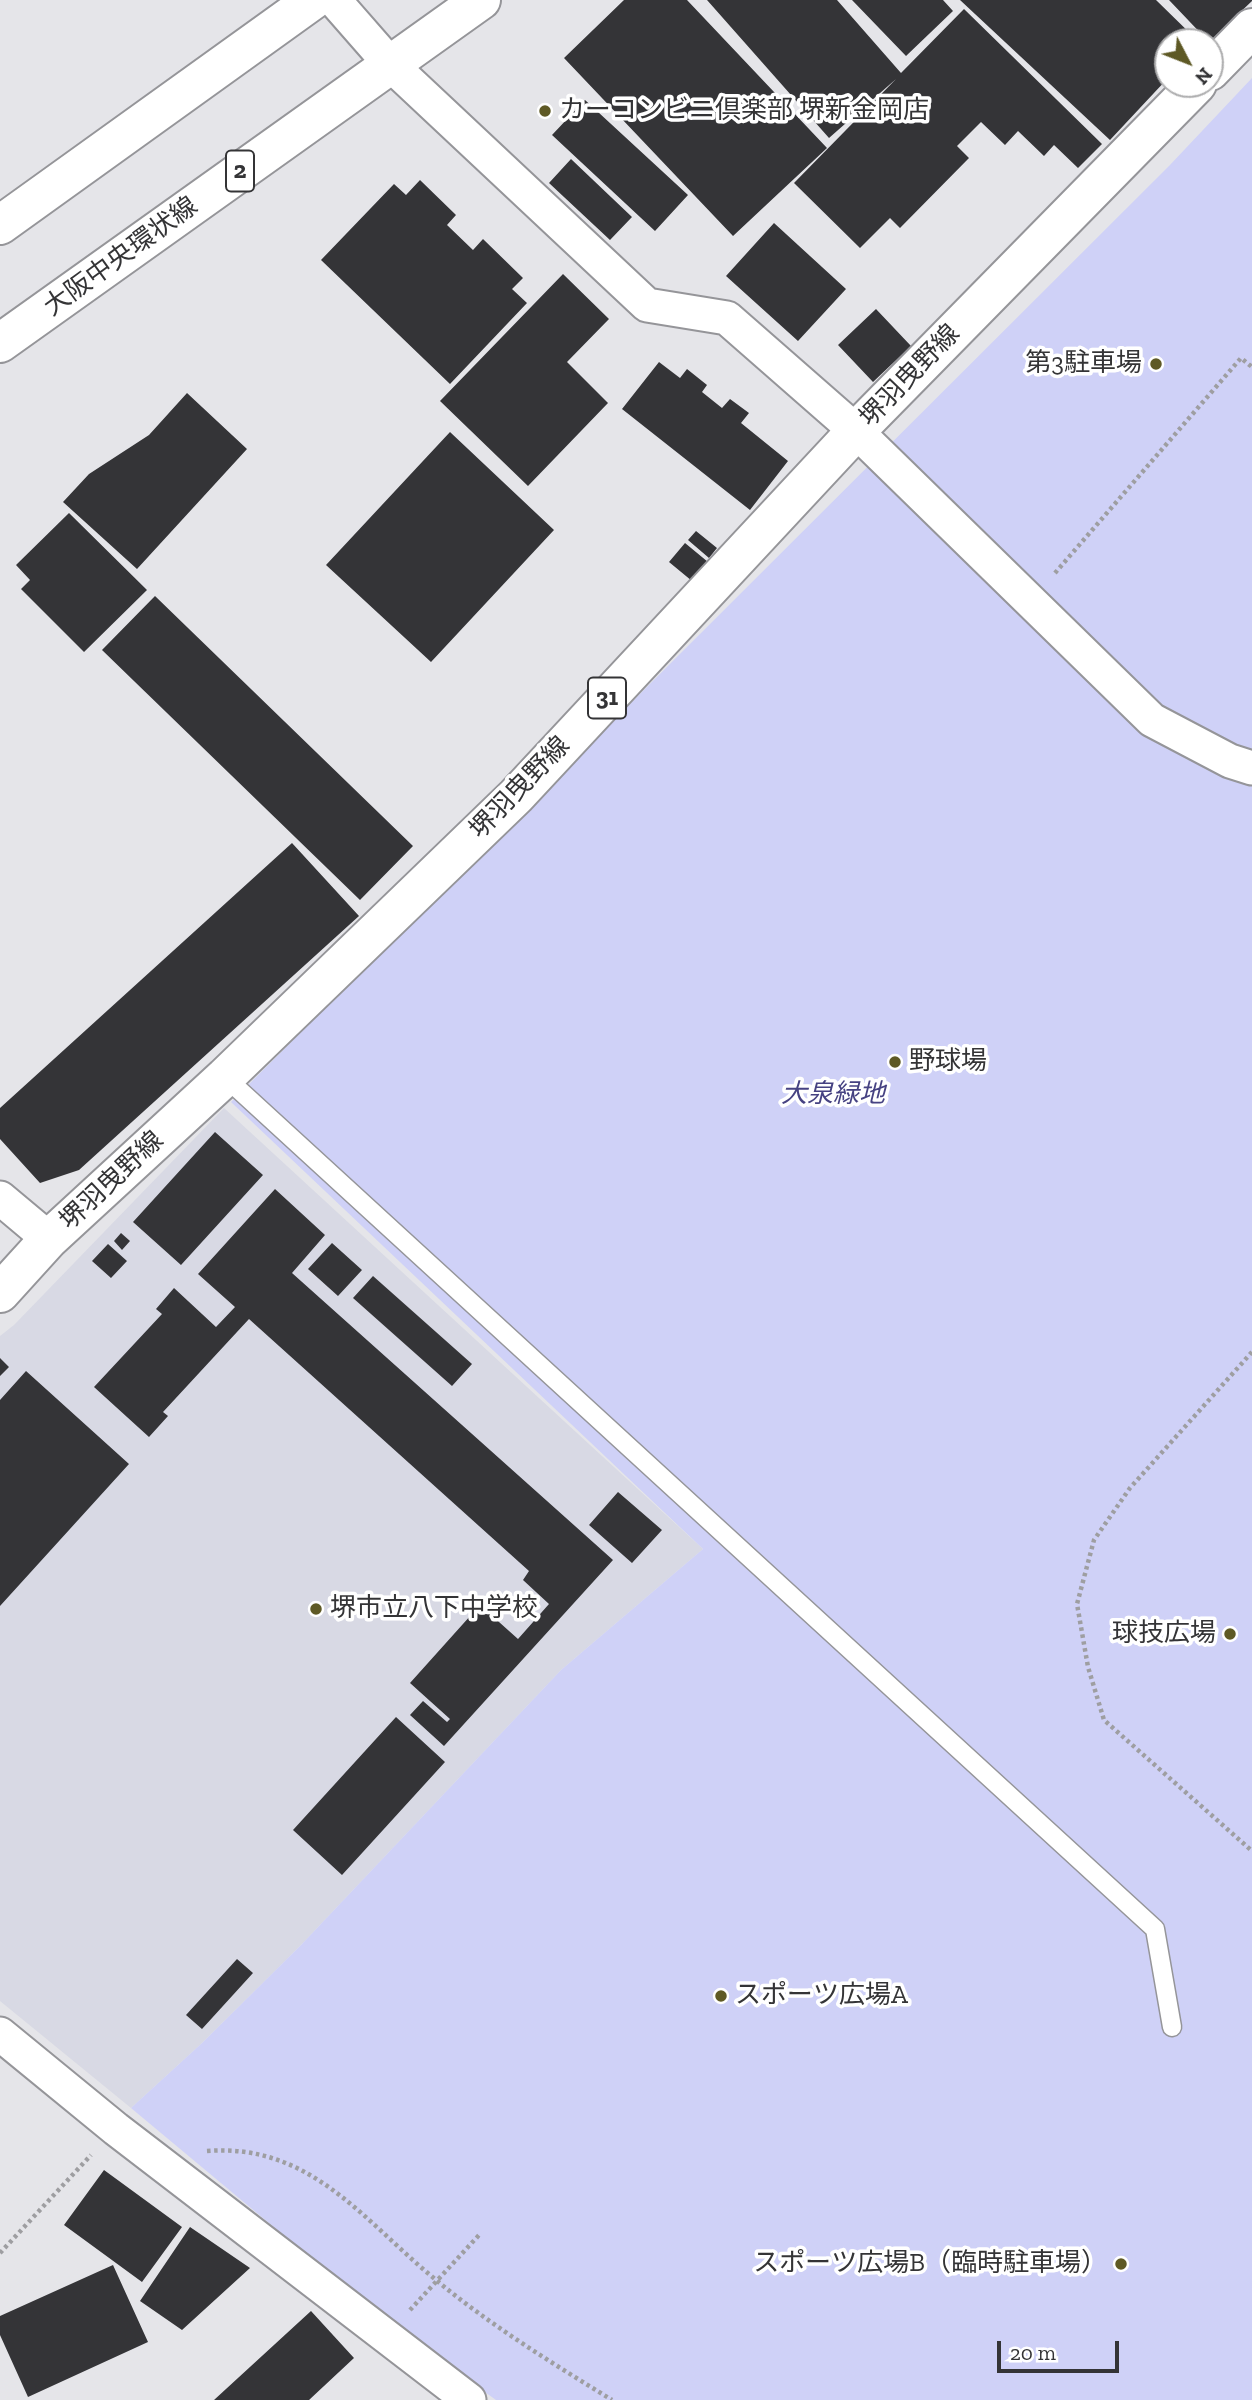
<!DOCTYPE html>
<html>
<head>
<meta charset="utf-8">
<style>
  body { margin:0 }
  #map { position:relative; width:1252px; height:2400px; overflow:hidden; background:#e5e5e9; font-family:"Zilla Slab",serif }
  canvas { display:block }
  .north { position:absolute; left:1154px; top:28px; width:70px; height:70px; box-sizing:border-box; background:#fff; border:2px solid #aeaeaf; border-radius:50%; rotate:132deg; font-size:19px; font-weight:700; line-height:28px; text-align:center; color:#343436 }
  .north::after { content:''; display:block; margin:auto; width:24px; height:32px; background:#5e5925; clip-path:polygon(50% 0,100% 100%,50% 72%,0 100%) }
  .scale { position:absolute; left:997px; top:2341px; width:122px; height:32px; box-sizing:border-box; border:4px solid #343436; border-top:0; padding-left:9px; font-size:21px; line-height:24px; white-space:nowrap; color:#343436; -webkit-text-stroke:5px #fff; paint-order:stroke }
</style>
</head>
<body>
<div id="map">
<canvas width="1252" height="2400"></canvas>
<div class="north">N</div>
<div class="scale">20 m</div>
</div>
<script>
const ctx = document.querySelector('canvas').getContext('2d');
ctx.lineJoin = 'round';
function fill(path, color) { ctx.fillStyle = color; ctx.fill(path, 'evenodd'); }
function strokePath(path, color, width, dash) { ctx.strokeStyle = color; ctx.lineWidth = width; ctx.lineCap = dash ? 'butt' : 'round'; ctx.setLineDash(dash || []); ctx.stroke(path); }
function label(font, color, halo, rows, align = 'center') {
  ctx.font = font + ' "Zilla Slab","Noto Sans JP",serif'; ctx.lineWidth = 7; ctx.setLineDash([]); ctx.textBaseline = 'middle'; ctx.strokeStyle = halo; ctx.fillStyle = color; for (const [text, x, y, turn = 0] of rows) {
    ctx.save(); ctx.translate(x, y); ctx.rotate((+turn || 0) * Math.PI / 180); ctx.textAlign = isNaN(turn) ? turn : align; if (halo) ctx.strokeText(text, 0, 0); ctx.fillText(text, 0, 0); ctx.restore();
  }
}
const built = new Path2D(`
  M224,1108L703,1549L561,1670L301,1945L202,2043L131,2108L0,2001V1336L14,1325Z`);
const green = new Path2D(`
  M1252,78V2400H496L390,2324L131,2108L202,2043L301,1945L561,1670L703,1549L231,1102L1169,166Z`);
const building = new Path2D(`
  M624,0H687L827,148L733,236L564,58Z
  M707,0H837L901,73L964,9L1102,144L1078,168L1054,145L1044,156L1018,131L1005,145L981,122L957,146L969,158L900,228L890,218L860,248L794,183L896,79L829,138Z
  M852,0H943L953,11L906,56Z
  M960,0H1156L1199,42H1168V78L1110,140Z
  M1169,0H1252V1L1209,42Z
  M585,100L688,195L655,231L552,135Z
  M571,159L632,217L610,240L549,183Z
  M420,180L456,215L447,225L473,250L483,239L523,278L512,289L527,303L450,384L321,260L394,184L406,195Z
  M774,223L846,289L798,341L726,276Z
  M563,274L609,319L567,362L608,403L528,486L440,401Z
  M876,309L911,346L873,382L838,345Z
  M659,362L680,378L687,369L707,385L702,392L722,408L730,399L749,413L741,423L788,461L750,510L622,409Z
  M187,393L247,449L137,569L63,502L89,474L149,435Z
  M450,432L554,530L431,662L326,565Z
  M69,513L147,590L84,652L21,589L30,580L16,565Z
  M696,531L717,548L709,558L688,540Z
  M685,543L708,562L692,581L669,562Z
  M155,596L413,846L360,900L102,650Z
  M292,843L359,916L79,1170L40,1183L0,1139V1108Z
  M215,1132L263,1175L181,1265L133,1222Z
  M275,1189L325,1235L292,1273L613,1560L444,1746L410,1715L423,1701L447,1722L450,1719L410,1683L480,1605L518,1639L549,1604L523,1580L529,1571L249,1319L163,1412L168,1416L149,1437L94,1387L162,1314L156,1309L174,1288L216,1327L235,1307L198,1274Z
  M121,1233L130,1241L122,1250L114,1241Z
  M332,1243L362,1270L338,1296L308,1269Z
  M108,1244L127,1261L111,1278L92,1261Z
  M373,1276L472,1364L452,1386L353,1298Z
  M0,1358L9,1367L0,1376Z
  M26,1371L129,1464L0,1606V1400Z
  M618,1492L662,1530L632,1563L589,1525Z
  M396,1717L445,1762L342,1875L293,1830Z
  M237,1959L253,1973L202,2029L186,2015Z
  M104,2170L182,2227L142,2282L64,2225Z
  M190,2227L250,2268L182,2330L140,2301Z
  M113,2265L148,2342L28,2397L0,2335V2316Z
  M311,2311L354,2358L309,2400H214Z`);
const path = new Path2D(`
  M1055,573L1241,358L1252,367
  M1252,1352L1130,1488L1094,1540L1077,1604L1088,1667L1104,1720L1252,1851
  M207,2151C310,2143 363,2220 436,2280C490,2325 552,2363 612,2400
  M0,2253L91,2155
  M410,2310L480,2234`);
const lane = new Path2D(`
  M225,1077L1155,1929L1172,2027`);
const street = new Path2D(`
  M334,0L390,64L647,305L727,318L856,431L1152,720L1230,761L1252,768
  M0,1198L49,1239
  M0,2034L116,2129L469,2400`);
const primary = new Path2D(`
  M1210,71L1252,28
  M0,225L313,0
  M0,343L481,0
  M0,1293L49,1239L225,1077L516,796L856,431L1197,84`);
const markers = [
  [545,111,7,"#5e5925"],
  [1156,364,7,"#5e5925"],
  [895,1062,7,"#5e5925"],
  [316,1609,7,"#5e5925"],
  [1230,1634,7,"#5e5925"],
  [721,1996,7,"#5e5925"],
  [1121,2264,7,"#5e5925"]
];
const shields = [
  [240,171,28],
  [607,698,38]
];
const shieldNames = [
  ["2",240,171],
  ["31",607,698]
];
const poiNames = [
  ["カーコンビニ倶楽部 堺新金岡店",559,111],
  ["第3駐車場",1142,364,"right"],
  ["野球場",909,1062],
  ["堺市立八下中学校",330,1609],
  ["球技広場",1216,1634,"right"],
  ["スポーツ広場A",735,1996],
  ["スポーツ広場B（臨時駐車場）",1107,2264,"right"]
];
const streetNames = [
  ["大阪中央環状線",121,257,-36],
  ["堺羽曳野線",910,376,-46],
  ["堺羽曳野線",520,788,-46],
  ["堺羽曳野線",112,1181,-43]
];
const parkNames = [
  ["大泉緑地",833,1095]
];
fill(built, '#d8d9e4');
fill(green, '#cfd1f7');
fill(building, '#343437');
strokePath(lane, '#959599', 21);
strokePath(street, '#959599', 37);
strokePath(primary, '#959599', 42);
strokePath(path, '#9e9ea1', 4.5, [3.5, 3.5]);
strokePath(lane, '#fff', 18);
strokePath(street, '#fff', 33);
strokePath(primary, '#fff', 38);
for (const [x, y, r, color] of markers) { const dot = new Path2D(); dot.arc(x, y, r, 0, 2 * Math.PI); ctx.fillStyle = color; ctx.fill(dot); strokePath(dot, '#fff', 2.5); }
for (const [x, y, w] of shields) { const box = new Path2D(); box.roundRect(x - w / 2, y - 20.5, w, 41, 5); ctx.fillStyle = '#fff'; ctx.fill(box); strokePath(box, '#343436', 2); }
label('bold 24px', '#343436', null, shieldNames);
label('26px', '#343436', '#fff', poiNames, 'left');
label('26px', '#343436', '#fff', streetNames);
label('italic 26px', '#464282', '#fff', parkNames);
</script>
</body>
</html>
